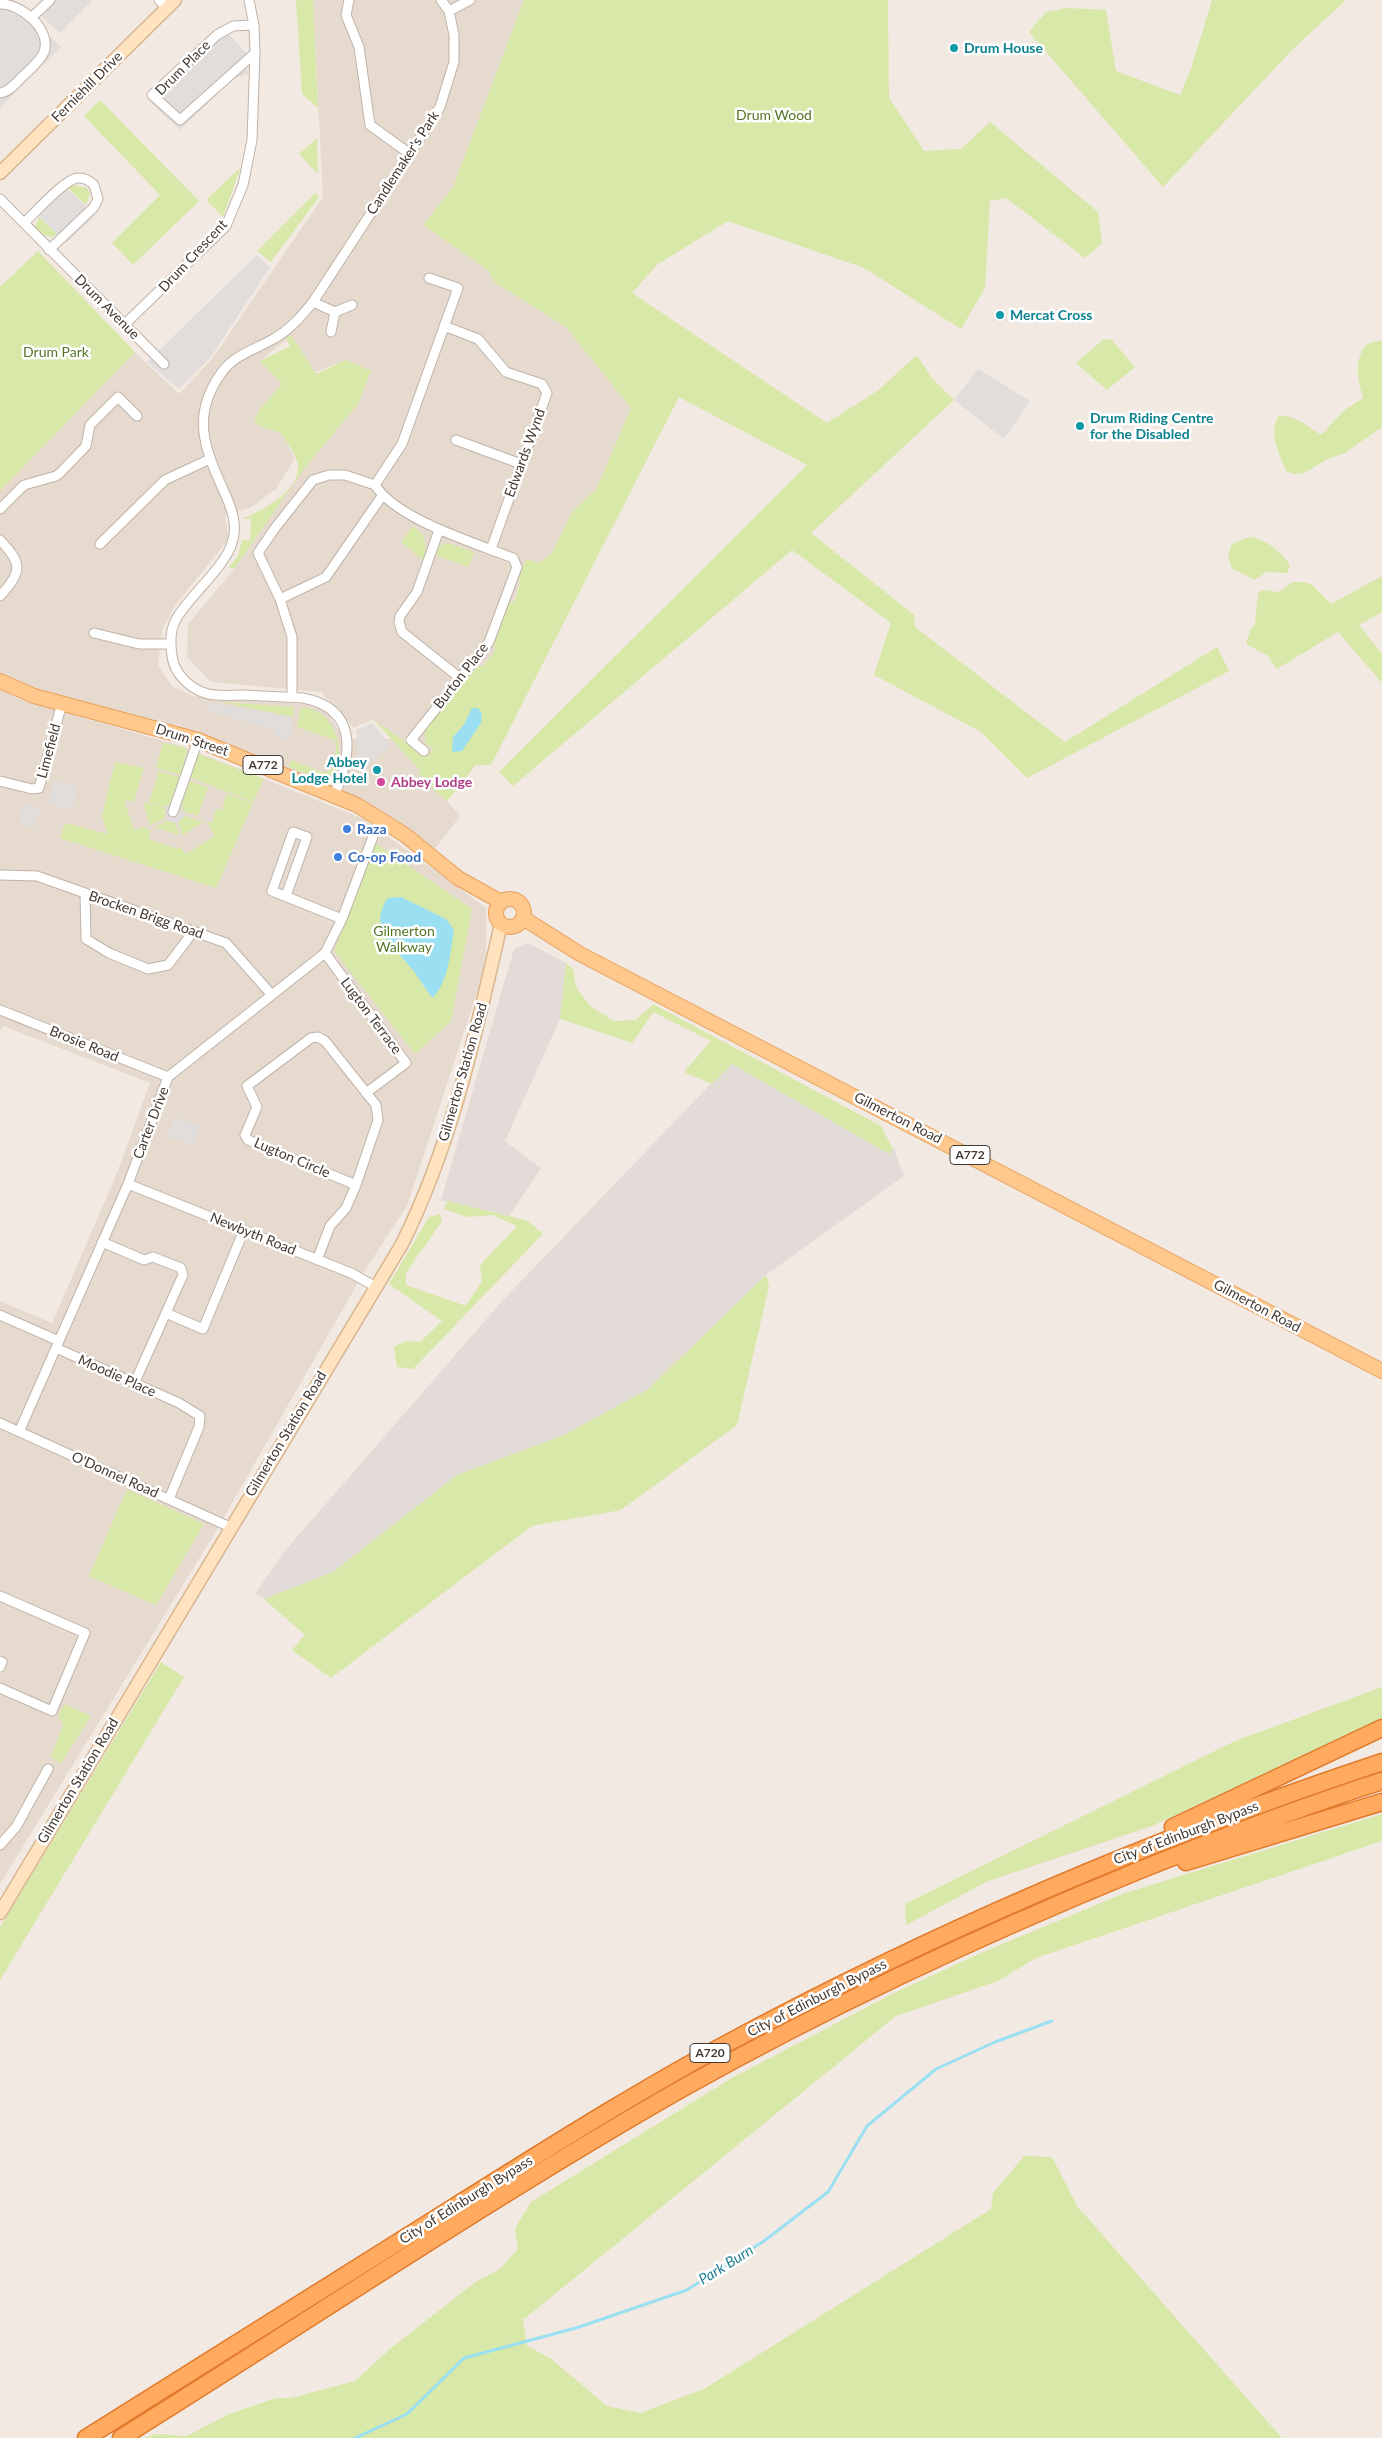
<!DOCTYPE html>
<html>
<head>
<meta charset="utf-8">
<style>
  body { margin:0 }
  canvas { display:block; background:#f2e9e2 }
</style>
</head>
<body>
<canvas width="1382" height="2438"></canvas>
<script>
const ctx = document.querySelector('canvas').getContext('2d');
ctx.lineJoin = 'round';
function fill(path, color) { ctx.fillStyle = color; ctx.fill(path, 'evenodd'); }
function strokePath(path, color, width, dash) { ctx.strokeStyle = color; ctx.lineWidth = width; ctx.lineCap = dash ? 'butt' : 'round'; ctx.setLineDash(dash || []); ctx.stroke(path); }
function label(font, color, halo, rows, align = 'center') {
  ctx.font = font + ' Lato,sans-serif'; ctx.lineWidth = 5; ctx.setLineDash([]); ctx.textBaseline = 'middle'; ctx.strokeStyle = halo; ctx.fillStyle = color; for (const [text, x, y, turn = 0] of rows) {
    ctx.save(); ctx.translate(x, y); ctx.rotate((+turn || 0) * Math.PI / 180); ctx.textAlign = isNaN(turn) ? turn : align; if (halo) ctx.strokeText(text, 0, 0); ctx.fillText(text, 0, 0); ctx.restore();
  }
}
const residential = new Path2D(`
  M313,0H524L453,187L423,225L488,270L494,282L566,327L631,407L597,488L572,512L551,555L538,563L526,559L518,579L520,584L494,641L495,651L483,666L477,667L425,729L433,749L426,757L373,719L354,728L321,692L211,682L187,657L188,624L234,569L371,371L346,360L315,372L291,336L260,361L282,384L281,432L295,458L276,489L250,508L225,515L229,539L176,604L162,630L158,666L172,686L193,696L238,698L308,705L326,711L344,739H392L460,816L435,849L367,802L259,758L187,730L106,710L38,691L0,678V491L135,352L179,394L212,359L323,197Z
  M0,689L18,699L184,747L364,819L486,908V965L407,1206L367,1267L216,1531L0,1884V1301L52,1323L115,1178L150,1083L3,1026L0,1031Z`);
const industrial = new Path2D(`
  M528,943L566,963L560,1019L505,1141L541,1168L509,1216L441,1200L514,949Z
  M731,1063L894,1149L904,1176L766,1275L647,1390L564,1435L457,1475L333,1572L264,1599L255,1594L283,1553L503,1300Z`);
const green = new Path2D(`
  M296,0H313L318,108L302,94Z
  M524,0H888L889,98L924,151L961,149L990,122L1098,212L1102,243L1085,258L1006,198L990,201L985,288L961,329L864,268L728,221L658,264L632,293L827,423L877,391L917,355L931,377L954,400L811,533L914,615L915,627L1065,742L1217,647L1229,671L1027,778L981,732L874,675L891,623L792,550L513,786L499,772L807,465L679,397L491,765H476L447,801L435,791L418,772L420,770L373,719L426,757L433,749L425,742V729L477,667L483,666L495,651L494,641L508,603L514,601L520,584L518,579L526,559L538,563L551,555L572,512L597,488L631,408L566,327L494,282L488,270L423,225L453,187Z
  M1212,0H1346L1293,49L1163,187L1029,32L1046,12L1067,8L1106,10L1116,71L1180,95L1191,69Z
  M100,100L199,201L133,265L112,243L160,195L84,116Z
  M317,138L318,174L299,154Z
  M241,167L223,217L206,200Z
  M73,185L87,188L90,194L86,205L68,188Z
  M315,193L319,197L271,262L257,251Z
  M39,217L57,234L52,237L38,234L35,228Z
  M38,251L135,352L0,491V287Z
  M291,335L316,374L346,360L371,371L358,404L304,469L234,569L229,567L238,556L242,540H250L251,519H242C262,510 301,492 298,464C296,454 286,441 281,433L265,428L254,422L260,409L282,384L260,361L290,346L286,338Z
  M1104,339L1112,340L1135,367L1107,390L1076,363Z
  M1382,340V427L1345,453L1328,459L1304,473L1294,474L1286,471C1280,454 1267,432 1279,416C1296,415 1307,426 1321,435L1346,409L1363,398C1358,378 1353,361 1367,344Z
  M413,526C427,536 427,544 423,560L401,542Z
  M1249,537C1265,538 1281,552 1290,565L1287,573L1267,572L1255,580L1232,568L1228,556L1232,544Z
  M448,543L474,552L468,567L436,555L439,546Z
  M1382,576V612L1359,625L1382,654V683L1338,632L1277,669L1268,656L1246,644L1250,631L1255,624L1258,593L1262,590L1279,592L1293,582H1302L1311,584L1331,604Z
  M220,702L294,707L293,717Z
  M301,707C334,709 345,746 336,773L324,780L289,767L291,760L324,773L332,769L336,750L335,740L297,727Z
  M163,743L184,747L187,751L181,775L156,768Z
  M199,754L264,779L253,802L189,777L196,757Z
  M115,762L144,768L134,802L124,800L134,830L144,827L151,831L149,839L178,849L179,846L186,854L215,836L207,822L212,823L216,809L222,810L226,794L253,803L216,888L60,838L65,823L108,834L102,816Z
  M159,771L182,778L175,800L164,807L149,802Z
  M189,781L208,787L198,816L183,811L182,803Z
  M143,802L166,808L164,819L150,825Z
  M185,816L203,822L183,835L178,823Z
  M167,821L175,823L179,835L155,827Z
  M375,843L472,909L451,1021L415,1054L334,951Z
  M566,963L573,969L576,987L590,1006L614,1021L636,1020L653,1004L881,1126L893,1149L889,1154L732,1064L712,1084L684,1072L711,1041L653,1012L632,1043L560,1019Z
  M448,1201L528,1221L543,1234L413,1369L397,1367L394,1347L406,1341L420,1342L442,1321L389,1284L429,1217L440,1214L442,1221L406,1273V1285L466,1306L482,1281L480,1265L517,1226L492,1215L468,1217L444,1209Z
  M766,1275L769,1286L737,1425L621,1510L532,1526L331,1678L292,1650L305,1635L264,1599L333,1572L457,1475L564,1435L647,1390Z
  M127,1489L204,1524L156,1605L89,1576Z
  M161,1662L184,1677L0,1980V1927Z
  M1382,1687V1718L1152,1826L988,1881L906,1925L905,1904L1235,1741Z
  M64,1704L91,1716L61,1763L51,1757L63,1725L58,1716Z
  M1382,1814V1841L1036,1958L998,1981L896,2016L523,2320L527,2346L550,2358L607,2406L640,2413L704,2389L991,2209L993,2193L1024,2156L1052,2157L1077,2206L1282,2438H143L157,2434L187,2436L229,2414L276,2398H291L355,2381L390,2349L474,2283L500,2269L518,2249L515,2228L531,2202L730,2079L892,1994L983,1952L1125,1893Z`);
const parking = new Path2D(`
  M0,0H13L61,47L0,108Z
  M42,0H93L60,33L35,10Z
  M221,25L246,53L248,74L233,79L180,130L148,100Z
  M59,182L96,215L66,243L33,210Z
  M257,255L270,267L210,358L179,389L147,362Z
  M978,369L1030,401L1004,439L954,400Z
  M206,702L293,717L289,740L274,736L276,731L207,710Z
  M372,723L390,745L361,771L356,766L358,748L356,730Z
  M54,781L78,787L72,810L48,804Z
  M175,802L180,803L184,815L177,823L166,820L167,807Z
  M23,804L40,808L35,828L18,823Z
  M175,1117L200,1126L192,1146L167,1136Z`);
const water = new Path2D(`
  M472,708H478L482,714L481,723L462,751L452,752L453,737L464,725Z
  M401,897L446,919L454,930C450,954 449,979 433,998C427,992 419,978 413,970C396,948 366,929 388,898Z`);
const stream = new Path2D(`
  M355,2438L407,2414L464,2358L576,2328L687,2290L764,2241L828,2192L867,2126L936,2069L995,2042L1052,2021`);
const street = new Path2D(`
  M159,0L167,8
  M349,0L346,15L359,47L370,125L410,154
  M0,4C20,3 52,29 44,52C40,62 29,70 21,78C15,84 9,92 0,93
  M449,11L470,0
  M31,18L50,0
  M254,25L233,26L217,35L152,95L180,120L255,53
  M0,199L164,364
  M24,223C34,214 66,177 79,178C85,178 90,181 94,185L98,199L94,207L49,250
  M313,302L335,312L331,332
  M335,312L352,305
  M125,324L226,226L243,185L252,140L255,53L254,25L249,0
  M444,326L478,339L506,372L542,384L547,393L491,549
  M456,440L521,464
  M375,485L402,444L458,288L429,278
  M0,509L24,485L56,476L60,473L86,446L90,425L118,397L137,416
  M439,530L417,592L400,616L399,622L402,632L460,678
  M0,540C23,564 22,572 0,596
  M100,544L165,480L210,459
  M280,599L326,577L382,496
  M94,633L139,644H170
  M292,697V637L280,599L258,553L275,528L313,480L329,475H345L375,485C396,519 475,543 513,558L517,567L489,642L411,740L424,751
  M0,781L32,789L39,788L62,703
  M334,796C352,755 359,709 303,698C283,697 263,696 243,695C231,695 217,697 205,693C189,688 174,673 172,656C170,641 170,628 178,616C192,594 225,566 232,543C238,527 232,510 226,496C206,451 189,417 222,372C235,354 257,349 275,338C291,329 302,315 313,302L440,107L454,62V35L449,11L441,0
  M173,812L198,740
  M0,875L37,876L226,943L271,994
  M85,894L86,939L109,953L148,969L168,965L193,932
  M286,896L307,837L293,832L272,891L342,919
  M325,953L406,1063L366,1093
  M0,1010L168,1077
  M128,1184L351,1273L376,1287
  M102,1242L144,1260L153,1257L181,1268L183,1275L134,1384
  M317,1260L330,1226L346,1208L356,1185L378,1120L376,1105L325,1041L318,1037L311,1038L247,1086L257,1107L245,1135L248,1140L356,1185
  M166,1313L203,1329L244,1230
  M0,1315L59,1341
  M56,1348L179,1403L200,1416L199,1427L169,1499
  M0,1423L230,1527
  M19,1432L128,1184L168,1077L325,953L342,919L380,818
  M0,1596L85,1633L52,1711L0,1688
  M0,1661L2,1662L0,1667
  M0,1845L16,1827L48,1769`);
const secondary = new Path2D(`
  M0,173L175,0
  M0,1913L402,1244C452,1144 476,1033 501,924`);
const primary = new Path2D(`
  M0,681L34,696L198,740L357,805L405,835L458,878L501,902
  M496 913a14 14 0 1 1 28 0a14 14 0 1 1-28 0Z
  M523,918L580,954L1382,1371`);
const highway = new Path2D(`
  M1173,1827L1382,1728
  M1186,1862L1382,1802
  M86,2438C208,2361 331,2284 454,2207C544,2151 633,2094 726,2044C936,1931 1156,1837 1382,1762
  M121,2438C307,2322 490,2198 681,2089C829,2006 983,1934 1140,1870C1220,1838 1300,1807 1382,1781`);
const markers = [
  [954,48,5,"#0f9aa8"],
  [1000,315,5,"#0f9aa8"],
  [1080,426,5,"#0f9aa8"],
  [377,770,5,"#0f9aa8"],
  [381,782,5,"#d1479c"],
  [347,829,5,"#3f7fe0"],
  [338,857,5,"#3f7fe0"]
];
const shields = [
  [263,765,40],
  [970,1155,40],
  [710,2053,40]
];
const shieldNames = [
  ["A772",263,765],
  ["A772",970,1155],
  ["A720",710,2053]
];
const cultureNames = [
  ["Drum House",964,48],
  ["Mercat Cross",1010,315],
  ["Drum Riding Centre",1090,418],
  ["for the Disabled",1090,434],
  ["Abbey",367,762,"right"],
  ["Lodge Hotel",367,778,"right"]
];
const streetNames = [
  ["Drum Place",183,68,-45],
  ["Ferniehill Drive",87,87,-45],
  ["Candlemaker's Park",403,163,-57],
  ["Drum Crescent",193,256,-47],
  ["Drum Avenue",107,307,45],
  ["Edwards Wynd",525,453,-70],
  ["Burton Place",461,676,-52],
  ["Drum Street",192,740,18],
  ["Limefield",49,751,-75],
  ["Brocken Brigg Road",146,915,19],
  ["Lugton Terrace",371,1016,53],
  ["Brosie Road",84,1044,22],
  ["Gilmerton Station Road",463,1072,-74],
  ["Gilmerton Road",898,1118,27],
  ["Carter Drive",151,1123,-69],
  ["Lugton Circle",292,1158,23],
  ["Newbyth Road",253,1234,22],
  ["Gilmerton Road",1257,1306,28],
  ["Moodie Place",117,1376,24],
  ["Gilmerton Station Road",286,1434,-59],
  ["O'Donnel Road",115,1475,24],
  ["Gilmerton Station Road",78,1781,-59],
  ["City of Edinburgh Bypass",1186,1833,-21],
  ["City of Edinburgh Bypass",817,1998,-27],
  ["City of Edinburgh Bypass",466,2200,-32]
];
const parkNames = [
  ["Drum Wood",774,115],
  ["Drum Park",56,352],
  ["Gilmerton",404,931],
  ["Walkway",404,947]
];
const hotelNames = [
  ["Abbey Lodge",391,782]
];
const shopNames = [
  ["Raza",357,829],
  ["Co-op Food",348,857]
];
const waterNames = [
  ["Park Burn",726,2265,-32]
];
fill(residential, '#e6dacf');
fill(industrial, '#e3dbd7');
fill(green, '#d8e8a8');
fill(parking, '#e1dddb');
fill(water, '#9ae0f2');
strokePath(stream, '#9ae0f2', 3);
strokePath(street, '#c0b2a7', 11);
strokePath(secondary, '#d7b691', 15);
strokePath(primary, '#e7a05a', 16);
strokePath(highway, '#e27a2b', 19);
strokePath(street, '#fff', 9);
strokePath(secondary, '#ffe2be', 12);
strokePath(primary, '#ffc88d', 14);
strokePath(highway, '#ffaa5f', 16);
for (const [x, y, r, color] of markers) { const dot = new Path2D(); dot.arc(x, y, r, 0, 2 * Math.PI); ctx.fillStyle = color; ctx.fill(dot); strokePath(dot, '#fff', 2); }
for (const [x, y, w] of shields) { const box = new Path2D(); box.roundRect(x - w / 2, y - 9.5, w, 19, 4); ctx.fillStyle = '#fff'; ctx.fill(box); strokePath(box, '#433932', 1); }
label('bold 12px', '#433932', null, shieldNames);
label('bold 14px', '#0d838f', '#fff', cultureNames, 'left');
label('14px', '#433932', '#fff', streetNames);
label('14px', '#537525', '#fff', parkNames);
label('bold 14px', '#b23c85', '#fff', hotelNames, 'left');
label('bold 14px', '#366cbe', '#fff', shopNames, 'left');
label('italic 15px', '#258099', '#fff', waterNames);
</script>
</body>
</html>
